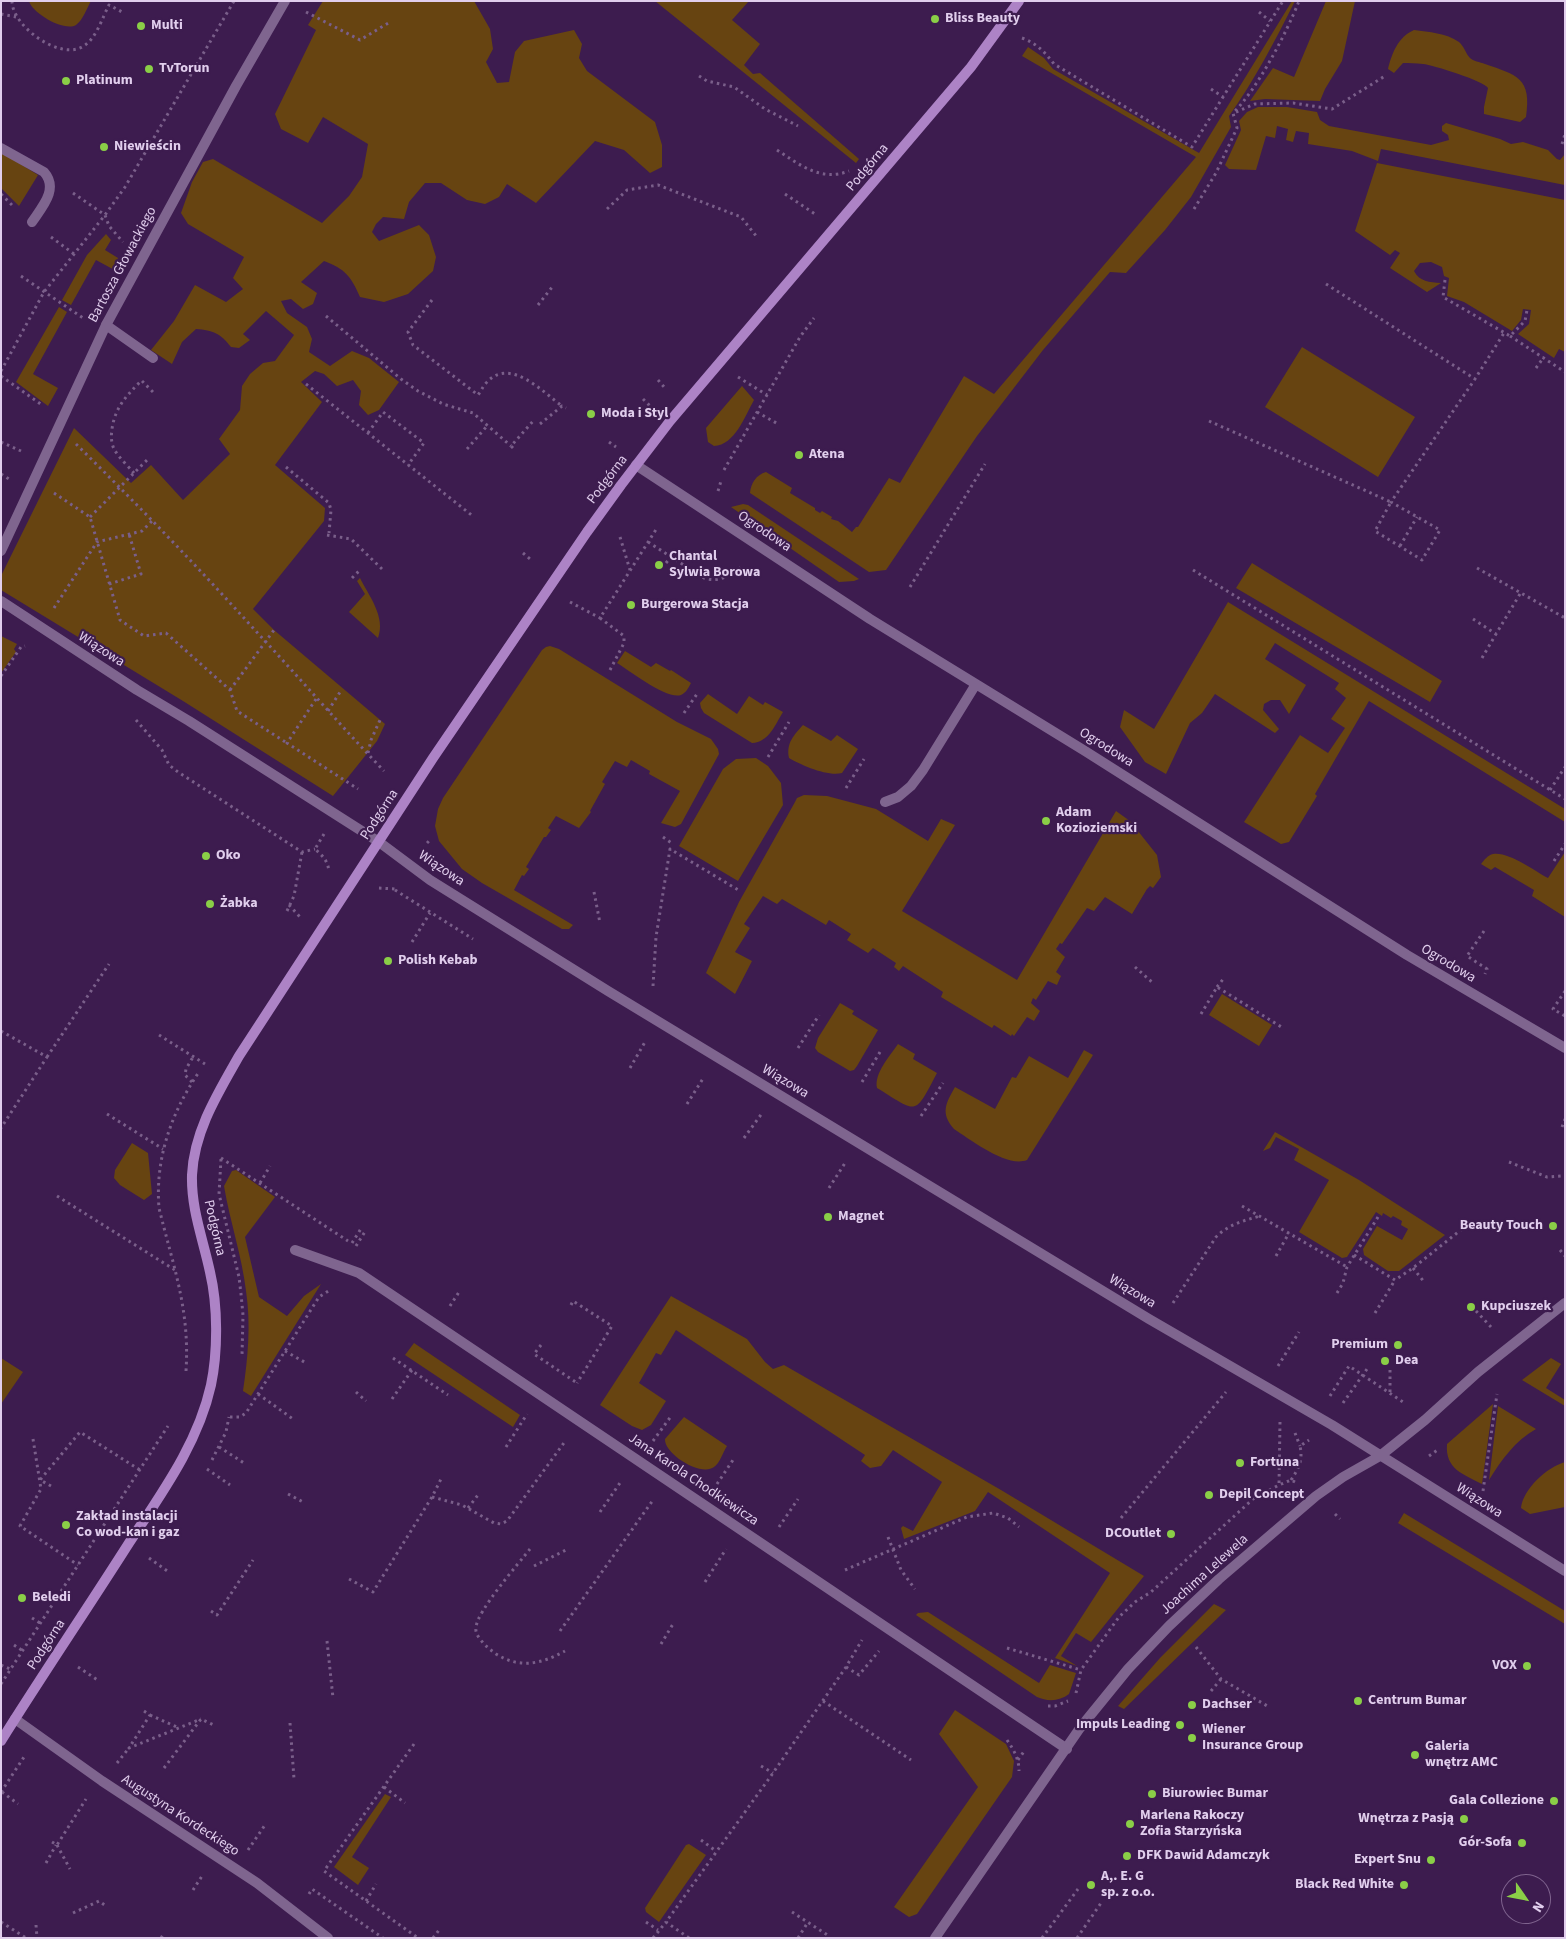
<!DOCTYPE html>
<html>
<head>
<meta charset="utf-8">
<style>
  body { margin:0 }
  #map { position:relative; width:1566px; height:1939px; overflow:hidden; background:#3d1c4f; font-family:"Source Sans 3",sans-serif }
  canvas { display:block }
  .frame { position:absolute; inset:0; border:2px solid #e1ceed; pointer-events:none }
  .north { position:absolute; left:1501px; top:1874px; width:50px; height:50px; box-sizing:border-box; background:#3d1c4f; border:1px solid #7f638e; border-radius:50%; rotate:123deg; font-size:14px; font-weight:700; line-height:20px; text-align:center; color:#e1ceed }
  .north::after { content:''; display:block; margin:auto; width:18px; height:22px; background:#8ace47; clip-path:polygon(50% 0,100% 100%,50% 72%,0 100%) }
</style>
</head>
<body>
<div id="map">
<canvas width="1566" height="1939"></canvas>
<div class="frame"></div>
<div class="north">N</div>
</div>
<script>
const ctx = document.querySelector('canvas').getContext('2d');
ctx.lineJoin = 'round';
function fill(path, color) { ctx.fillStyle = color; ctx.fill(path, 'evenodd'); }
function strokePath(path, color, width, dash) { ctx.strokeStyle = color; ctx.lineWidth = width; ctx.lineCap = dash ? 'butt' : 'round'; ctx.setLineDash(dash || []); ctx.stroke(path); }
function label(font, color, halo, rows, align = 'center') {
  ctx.font = font + ' "Source Sans 3",sans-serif'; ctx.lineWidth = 4.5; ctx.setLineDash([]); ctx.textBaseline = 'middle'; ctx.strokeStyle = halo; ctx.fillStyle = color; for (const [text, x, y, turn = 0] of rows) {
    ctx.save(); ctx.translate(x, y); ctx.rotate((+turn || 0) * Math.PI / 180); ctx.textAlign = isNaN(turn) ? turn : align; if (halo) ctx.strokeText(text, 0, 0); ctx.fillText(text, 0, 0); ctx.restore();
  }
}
const green = new Path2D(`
  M29,1H91C87,8 83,20 76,25C64,32 32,13 29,1Z
  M323,1H474L490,29L493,49L486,62L497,83L509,82L515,52L524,41L574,30L582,44L579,58L587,71L655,122L662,145V167L650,173L624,150L595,141L536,203L507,184L499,197L485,204L467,200L441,183H425L409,202L404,219L383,217L376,224L372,232L379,241L419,225L429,235L436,257L433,271L408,294L384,302L360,297C351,276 345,269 324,261L301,282L317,293L313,304L303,309L291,299L281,301L287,313L307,327L312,339L309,352L330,366L352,351L369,358L399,382L379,410L368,415L359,405L361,391L353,380L337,386L324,374L315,371L301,382L322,402L275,465L325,508L324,521L253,609L274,630L385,724L377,741L333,796L183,701L1,590V576L74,428L131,483L151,465L183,500L230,454L219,439L240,410L242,386L250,374L263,363L275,361L294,335L266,311L243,334L250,340L239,348L231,347C221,334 213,330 196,329L182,342L172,364L151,350L174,321L195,285L226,302L243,289L233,278L244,257L188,224L181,213L192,182L203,162L213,159L322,223L349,196L362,177L368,144L323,117L308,143L281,129L275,114L316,30L308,25Z
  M655,1H749L732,20L760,44L744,65L753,74L760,73L859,159L856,163Z
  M1292,1H1295C1275,41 1254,81 1229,116L1231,127L1191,197L1165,230L1126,273L1110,272L1043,350L977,436L886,570L869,572L750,493C751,483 756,475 766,472L792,488L790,493L815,508V510L820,513L822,511L832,517L831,519L838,521L852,532L856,527H858L889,478L900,483L964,376L994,394L1196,157L1022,56L1028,47L1044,58L1053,69L1199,153Z
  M1326,1H1355L1342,61L1325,89L1320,101L1265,99L1250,101L1273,68L1294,77Z
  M1414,30C1429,32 1446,33 1459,42C1464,46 1466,54 1470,58C1473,61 1480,62 1485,64C1517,75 1532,78 1526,117L1520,122L1484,114V107L1488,88C1484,81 1433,65 1423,64C1416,63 1409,63 1403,63L1394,73L1388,69C1392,53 1398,37 1414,30Z
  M1258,107H1287L1317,112L1320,120L1329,126L1431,145L1449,140L1448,135L1442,131V126L1446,123L1500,139L1511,144L1523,142L1548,150L1557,159L1560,160L1565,154V185L1381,149L1378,161L1352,151L1308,144L1309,133L1296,131L1293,142L1286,140L1288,129L1277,126L1275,138L1266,136L1256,170L1229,169L1225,165L1241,130L1239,121L1247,112Z
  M1,152L38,175L19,206L1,188Z
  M1377,163L1565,200V352L1559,349L1554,358L1518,334L1529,324L1531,310L1523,309L1521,320L1512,331L1464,302L1447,296L1449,278L1444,276L1442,267L1431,262L1420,263L1414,271C1420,282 1429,282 1441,283L1427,292L1390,268L1400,253L1395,250L1390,255L1355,231Z
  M106,234L111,240L105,250L118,258L115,265L118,267L123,263L125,269L120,273L96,260L71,305L62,300L87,255Z
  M59,307L67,312L33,374L58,388L48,406L16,382Z
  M1302,347L1415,417L1378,477L1265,407Z
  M742,386L754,400C745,416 735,445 714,446L708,442L706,428Z
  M743,504L748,505L859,579L854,581L839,582L731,507Z
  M1252,563L1442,681L1430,702L1236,588Z
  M360,578C369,596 386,617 378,638L349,612L365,594L357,581Z
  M1228,602L1565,809V822L1369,701L1315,794L1317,796L1289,842L1281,844L1244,822L1300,735L1328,753L1345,728L1331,719L1346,698L1335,689L1339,683L1275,643L1265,659L1306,685L1289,714L1280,700H1271L1264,704L1263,710L1279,729L1275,733L1215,694L1202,713L1190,723L1166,774L1145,762L1120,727L1124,710L1154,729Z
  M1,636L17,644L14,649L16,652L1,673Z
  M550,646L559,649L677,722L711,739L718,749L719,754L681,824L675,827L661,823L680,791L649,774L650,771L631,760L627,767L615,761L602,782L605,784L590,811L591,812L579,828L556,816L548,828L551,830L546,837H544L526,867L529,869L524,876L522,875L514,890L573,925L569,929H562L482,883L462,869L439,841L435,826L438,809L443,798L542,650L546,647Z
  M625,651L651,667L656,663L670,671L671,670L691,683C689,687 686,693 681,695C667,700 630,671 617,663Z
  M708,694L737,714L749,696L763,705L765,702L783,712C775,725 769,742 752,743L704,713L701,708L700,703Z
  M803,725L831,741L837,735L858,749L842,773C828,777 801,765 789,758C786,743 794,735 803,725Z
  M756,758L768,766L781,783L783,805L738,881L679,846L723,769L736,759Z
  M804,795L827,796L876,809L928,841L941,819L955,825L902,911L1017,980L1116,811L1130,821L1157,855L1161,877L1153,888L1150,886L1147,889L1132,914L1105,897L1094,911L1087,908L1062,944L1060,943L1056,949L1065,957L1056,972L1061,976L1057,985L1048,981L1036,1000L1033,998L1031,1003L1040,1011L1034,1021L1027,1017L1014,1036L1012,1034L1011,1036L994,1025L992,1028L941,997L943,992L903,966L899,971L894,967L896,963L873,948L868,953L847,940L851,934L829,920L826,925L782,899L777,904L763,896L744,924L750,928L735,952L752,961L735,994L706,973L739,902L795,802L797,798Z
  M1565,852V917L1532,896L1534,890L1495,867L1491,870L1481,864C1484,860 1488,855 1493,854C1508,851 1535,871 1548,878Z
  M1222,994L1272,1025L1259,1046L1209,1015Z
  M840,1003L854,1011L852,1014L878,1030L857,1066L854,1070L850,1071L818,1052L815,1048L818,1038Z
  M898,1044L915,1054L913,1059L937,1073C914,1117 918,1113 877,1088C874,1073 890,1056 898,1044Z
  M1084,1050L1093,1055L1027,1160C1007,1168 971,1140 954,1129C940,1113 946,1103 955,1087L995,1109L1012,1077L1016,1078L1029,1056L1068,1078Z
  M1275,1132L1359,1180L1445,1235L1399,1271H1388L1364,1255L1363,1249L1377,1226L1402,1240L1408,1229L1401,1225L1402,1221L1393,1216L1391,1218L1383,1213L1382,1216L1376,1212L1347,1257L1342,1258L1299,1232L1329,1180L1294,1160L1299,1149L1276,1137L1270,1148L1263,1151Z
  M132,1143L148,1153L152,1194L144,1200L120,1185L114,1178L115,1170Z
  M236,1170L275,1197L245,1237L259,1297L287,1316L304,1296L321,1284L251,1396L243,1391C248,1358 251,1324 246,1291C242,1256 230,1222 224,1186L232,1171Z
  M671,1296L747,1339L765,1362L773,1369L784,1365L1001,1490L1144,1576L1091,1642L1076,1633L1061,1656L1077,1666L1055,1658L1110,1573L988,1492L975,1511L904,1539L901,1528L903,1526L913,1531L942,1482L893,1450L881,1466L870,1468L861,1461L865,1455L676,1330L661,1355L656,1353L639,1383L666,1401L651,1425L642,1430L632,1426L600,1405Z
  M414,1343L520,1415L513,1427L405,1355Z
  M1,1358L23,1372L1,1404Z
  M1551,1358L1561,1364L1546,1388L1565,1400V1406L1522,1380Z
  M1493,1404L1482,1484C1463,1474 1445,1469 1447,1444Z
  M1498,1406L1536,1429C1515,1441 1502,1459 1489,1480Z
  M684,1417L727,1446C723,1452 720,1463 714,1467C701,1477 664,1454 665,1439Z
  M1565,1462V1507L1530,1514L1521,1508C1523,1489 1547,1467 1565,1462Z
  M1404,1513L1565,1611V1624L1398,1523Z
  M1214,1604L1226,1610L1124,1709L1118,1706L1160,1658Z
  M928,1612L1039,1683L1050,1665L1076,1673L1069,1694C1060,1701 1048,1702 1037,1697L916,1615L918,1613Z
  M955,1710L1006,1744L1014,1761L1012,1777L917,1914L909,1917L894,1907L978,1787L939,1734Z
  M385,1794L391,1797L352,1857L369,1868L358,1885L334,1867Z
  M689,1844L706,1855L659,1922L646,1912L645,1908L686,1845Z`);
const path = new Path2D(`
  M12,1C12,26 59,60 82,47C96,40 102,18 109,5L124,13
  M306,12L360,40L390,22
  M1259,12L1270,21
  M1,14L16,17
  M1022,38C1036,43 1045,52 1054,64L1192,147L1223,97
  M699,76L707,81L734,87L765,109L798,126
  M1211,89L1223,97L1283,1
  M1236,112L1255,104L1293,103L1332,109L1385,76
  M1562,144L1565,134
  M777,150C800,165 821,182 849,171
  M73,193L105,215L109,226L123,242
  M1,194L13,206
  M785,194L815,214
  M607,209L627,190L658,185L741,217L757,237
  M1194,209L1216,173L1237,128L1233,113C1257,90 1287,32 1299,1
  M51,237L74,254
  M21,276L83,318
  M1445,280L1443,297L1510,336L1525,321L1527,310
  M1326,284L1475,379L1504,333
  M432,300L408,332L413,345L478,395C481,391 483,386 487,382C510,357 543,392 562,406
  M538,305L553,286
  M326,316L401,379L418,391L443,404L473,413L511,446
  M1510,336L1565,372
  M1536,368L1544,357
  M1,371L44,292L105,215L125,187L234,1
  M1,376L42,405
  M738,377L767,395
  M658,380L665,388
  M142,381L155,394
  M306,384L474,517
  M643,399L650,406
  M757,412L778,424
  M1209,421L1391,502L1375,531L1422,560L1440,530L1391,502L1475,379
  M540,424L562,406L566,408
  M368,433L383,412L424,443L408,465
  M1,442L21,451
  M609,442L616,447
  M76,444C137,504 196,565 253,628C297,675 339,724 384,771
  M513,448L511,446L534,420
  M467,449L487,426
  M286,467L329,503L331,510L329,533
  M724,470L800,337L814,318
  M134,473C128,466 119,458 114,449C111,442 111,436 112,429C115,407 127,395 142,380
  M1,474L9,479
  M718,491L721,481
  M54,493L90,517L120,620L144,636L166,633L230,690L237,711L287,743
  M90,517L148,459
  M327,535L351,539L382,569
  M620,537L630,570
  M648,542L704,578C720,583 730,575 743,566
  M1400,546L1417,517
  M523,553L530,559
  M666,563L671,557
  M1477,568L1565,618
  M1193,570L1565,799
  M352,578L361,569
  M109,584L141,574L129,534
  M910,587L985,464
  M570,602L600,618
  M54,608L97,542L142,531L152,521
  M1473,619L1496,634L1520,594
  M1482,658L1496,634
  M610,670L624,643V636L600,618L657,528
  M1,676L21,647L25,646
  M230,690L274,630
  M316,699L287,743L358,789
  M328,711L342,689
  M684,713L697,694
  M136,720L162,750L169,765L178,772L302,852L315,849
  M368,753L371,740L380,720
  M768,757L789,722
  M846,788L864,759
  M1550,790L1565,767
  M324,834L315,849C323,856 328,861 329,872
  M663,837L673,844
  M427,843L431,839
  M1554,861L1565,844
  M379,888L396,889
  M395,890L473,939
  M594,892L600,923
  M289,905L300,917
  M287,911L294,896L302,852
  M1484,931L1467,956L1487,969L1485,974
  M412,942L430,913
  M1135,967L1153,983
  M653,986L656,937L670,849L740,891
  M1217,987L1224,978
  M1565,991L1553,1009L1565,1016
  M1201,1014L1217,987L1283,1028
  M1,1031L47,1057L1,1128
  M159,1035L205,1064
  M798,1048L819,1015
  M47,1057L109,964
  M630,1068L645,1042
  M192,1082L185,1075L186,1069L193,1057
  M862,1082L880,1052
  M687,1104L704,1077
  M107,1114L163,1149
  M921,1116L943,1083
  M1562,1127L1565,1119
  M744,1138L763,1112
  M221,1158L348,1241
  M221,1159L219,1194L239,1277L241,1294L243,1315L242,1355
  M1509,1162L1547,1177L1561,1176
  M260,1183L270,1166
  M829,1188L845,1163
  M57,1196L175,1270
  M1242,1206L1347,1267
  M352,1243L362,1227
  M356,1246L366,1230
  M1560,1250L1565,1256
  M1354,1255L1395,1280L1413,1268L1467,1225
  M1276,1256L1289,1233
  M1413,1268L1425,1283
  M1337,1293L1343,1283L1347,1267L1378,1217
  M1173,1303L1216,1237C1229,1224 1243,1221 1260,1216
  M571,1305L573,1301L612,1326L577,1383
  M450,1306L459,1292
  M1476,1311L1491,1327
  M1375,1313L1395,1280
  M541,1345L534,1354L577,1383L576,1384
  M285,1351L306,1363
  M393,1358L448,1395
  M1278,1366L1299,1332
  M186,1371C190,1309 173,1266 159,1208C155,1159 171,1113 199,1072
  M356,1392L366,1401
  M1390,1392V1370
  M258,1394L293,1419
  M1330,1396L1349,1366L1406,1404
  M392,1399L412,1370
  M1343,1403L1367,1369
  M230,1417H240L246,1413L319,1297L330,1290
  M1280,1422L1279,1485L1291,1480L1295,1482
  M1295,1433L1300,1446
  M33,1439L41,1489L20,1526L78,1565
  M653,1441L672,1415
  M219,1447L244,1463
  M506,1447L527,1414
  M1429,1456L1439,1449
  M212,1460L226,1432L229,1417
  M1257,1462L1279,1461
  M207,1469L230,1485
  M1291,1480C1299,1468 1303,1460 1300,1446L1309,1440
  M717,1484L735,1457
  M51,1486L40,1480L80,1432L140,1470
  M1483,1491L1497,1394
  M288,1494L305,1503
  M432,1497L462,1505L494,1523L501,1524L507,1521L566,1440
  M468,1508L478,1495
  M100,1512L108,1519
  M600,1512L622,1480
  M1335,1514L1340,1519
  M1121,1518L1226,1392
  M779,1527L798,1499
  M888,1537L901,1570L915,1589
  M530,1549C519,1563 476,1612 476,1628C475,1634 480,1639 484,1644C488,1648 492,1651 496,1654C520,1669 541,1664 565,1651
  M149,1558L170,1573
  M534,1566L568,1549
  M845,1570L967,1517L993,1513L1008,1518L1019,1527
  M349,1579L373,1592L432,1497L441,1479
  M705,1582L726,1549
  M50,1591L58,1596
  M211,1611L217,1615L253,1560
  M32,1618L40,1623
  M560,1631L653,1500
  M327,1641L333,1698
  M661,1644L673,1624
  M14,1645L23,1651
  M1196,1647L1221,1679L1269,1707
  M1007,1648L1081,1670
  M1,1665L10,1669
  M78,1667L99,1681
  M846,1667L859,1675L879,1651
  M1,1684L168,1426
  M1211,1691L1221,1679
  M1076,1693L1081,1670L1106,1635L1119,1617L1135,1602L1151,1592L1253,1499L1279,1485
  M823,1701L911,1760
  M1048,1706H1055L1068,1701
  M144,1711L150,1715L129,1748L201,1719
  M150,1715L179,1728
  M290,1723L294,1779
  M1007,1740C1014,1750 1019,1759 1019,1771
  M414,1744L324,1871L418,1938
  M1018,1760L1025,1750
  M117,1763L129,1748
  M761,1766L773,1773
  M164,1768L201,1719L216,1726
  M384,1787L405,1803
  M1,1792L24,1757
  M2,1792L18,1804
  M701,1840L716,1851
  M52,1842L57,1845L86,1799
  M57,1845L70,1869
  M248,1850L265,1825
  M46,1863L56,1845
  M193,1890L202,1876
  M309,1894L312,1889L383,1938
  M366,1901L376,1884
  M792,1912L829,1936
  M73,1913L99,1901L106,1906
  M1,1922L26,1938
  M646,1922L658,1930
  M36,1925L37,1938
  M161,1938L163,1935
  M433,1938L439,1930
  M653,1938L666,1922
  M689,1938L666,1922L773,1773L846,1667L862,1640
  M798,1938L808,1922
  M1042,1938L1078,1889
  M1077,1938L1101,1903`);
const lane = new Path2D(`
  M106,325L153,358`);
const street = new Path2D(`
  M1,148L44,172C59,189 42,207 32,222
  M636,465L870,619L1085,751L1407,955L1565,1048
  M1,551L106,325L236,86L285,1
  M1,601L137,690L189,721L379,842L430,880L608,991L1149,1319L1332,1425L1565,1571
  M885,802L898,797L911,786L923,770L976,684
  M295,1250L359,1273L1067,1749
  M15,1719L102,1781L257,1883L328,1938
  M935,1938L1080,1728L1128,1669L1169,1626L1219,1579L1316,1496L1343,1477L1380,1456L1425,1420L1478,1372L1565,1303`);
const secondary = new Path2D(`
  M1,1741C43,1674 87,1609 129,1543C161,1494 198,1444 211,1385C218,1351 218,1306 210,1272C203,1239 191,1209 192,1175C194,1131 218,1093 239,1056L433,758L587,532L621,485L670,421L971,67L1019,1`);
const markers = [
  [935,19,5,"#8ace47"],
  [141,26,5,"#8ace47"],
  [149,69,5,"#8ace47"],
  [66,81,5,"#8ace47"],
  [104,147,5,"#8ace47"],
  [591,414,5,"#8ace47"],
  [799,455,5,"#8ace47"],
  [659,565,5,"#8ace47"],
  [631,605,5,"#8ace47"],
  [1046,821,5,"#8ace47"],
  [206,856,5,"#8ace47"],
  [210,904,5,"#8ace47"],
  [388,961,5,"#8ace47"],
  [828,1217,5,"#8ace47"],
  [1553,1226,5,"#8ace47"],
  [1471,1307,5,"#8ace47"],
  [1398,1345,5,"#8ace47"],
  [1385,1361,5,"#8ace47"],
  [1240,1463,5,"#8ace47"],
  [1209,1495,5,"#8ace47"],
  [66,1525,5,"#8ace47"],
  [1171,1534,5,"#8ace47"],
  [22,1598,5,"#8ace47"],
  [1527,1666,5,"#8ace47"],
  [1358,1701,5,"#8ace47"],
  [1192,1705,5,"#8ace47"],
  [1180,1725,5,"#8ace47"],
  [1192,1738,5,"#8ace47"],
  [1415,1755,5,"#8ace47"],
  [1152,1794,5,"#8ace47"],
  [1554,1801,5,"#8ace47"],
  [1464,1819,5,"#8ace47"],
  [1130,1824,5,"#8ace47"],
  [1522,1843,5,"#8ace47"],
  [1127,1856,5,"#8ace47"],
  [1431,1860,5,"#8ace47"],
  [1091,1885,5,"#8ace47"],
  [1404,1885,5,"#8ace47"]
];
const poiNames = [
  ["Bliss Beauty",945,19],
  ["Multi",151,26],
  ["TvTorun",159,69],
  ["Platinum",76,81],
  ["Niewieścin",114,147],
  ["Moda i Styl",601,414],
  ["Atena",809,455],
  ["Chantal",669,557],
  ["Sylwia Borowa",669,573],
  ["Burgerowa Stacja",641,605],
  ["Adam",1056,813],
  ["Kozioziemski",1056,829],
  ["Oko",216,856],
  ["Żabka",220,904],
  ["Polish Kebab",398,961],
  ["Magnet",838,1217],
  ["Beauty Touch",1543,1226,"right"],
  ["Kupciuszek",1481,1307],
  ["Premium",1388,1345,"right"],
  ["Dea",1395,1361],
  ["Fortuna",1250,1463],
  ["Depil Concept",1219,1495],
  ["Zakład instalacji",76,1517],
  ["Co wod-kan i gaz",76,1533],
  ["DCOutlet",1161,1534,"right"],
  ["Beledi",32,1598],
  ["VOX",1517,1666,"right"],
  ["Centrum Bumar",1368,1701],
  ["Dachser",1202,1705],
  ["Impuls Leading",1170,1725,"right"],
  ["Wiener",1202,1730],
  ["Insurance Group",1202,1746],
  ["Galeria",1425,1747],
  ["wnętrz AMC",1425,1763],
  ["Biurowiec Bumar",1162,1794],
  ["Gala Collezione",1544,1801,"right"],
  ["Marlena Rakoczy",1140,1816],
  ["Zofia Starzyńska",1140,1832],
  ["Wnętrza z Pasją",1454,1819,"right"],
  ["Gór-Sofa",1512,1843,"right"],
  ["DFK Dawid Adamczyk",1137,1856],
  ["Expert Snu",1421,1860,"right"],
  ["A,. E. G",1101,1877],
  ["sp. z o.o.",1101,1893],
  ["Black Red White",1394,1885,"right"]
];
const streetNames = [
  ["Podgórna",868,168,-50],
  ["Bartosza Głowackiego",123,265,-62],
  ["Podgórna",608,480,-53],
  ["Ogrodowa",764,532,34],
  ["Wiązowa",101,650,33],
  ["Ogrodowa",1106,748,32],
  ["Podgórna",380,815,-57],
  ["Wiązowa",441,869,34],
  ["Ogrodowa",1448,964,31],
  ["Wiązowa",785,1082,31],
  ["Podgórna",214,1228,77],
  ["Wiązowa",1132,1292,31],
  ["Jana Karola Chodkiewicza",693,1480,34],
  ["Wiązowa",1479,1501,33],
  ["Joachima Lelewela",1205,1575,-42],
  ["Podgórna",47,1645,-57],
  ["Augustyna Kordeckiego",180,1816,33]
];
fill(green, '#674411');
strokePath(path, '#7a5f8a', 3, [2.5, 4]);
strokePath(lane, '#7f658f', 10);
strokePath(street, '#7f658f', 10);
strokePath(secondary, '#ad83c6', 10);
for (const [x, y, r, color] of markers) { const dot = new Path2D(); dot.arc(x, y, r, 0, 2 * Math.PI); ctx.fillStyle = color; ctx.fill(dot); strokePath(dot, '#3d1c4f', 2); }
label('bold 14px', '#e1ceed', '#3d1c4f', poiNames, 'left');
label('14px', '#e1ceed', '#3d1c4f', streetNames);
</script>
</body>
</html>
